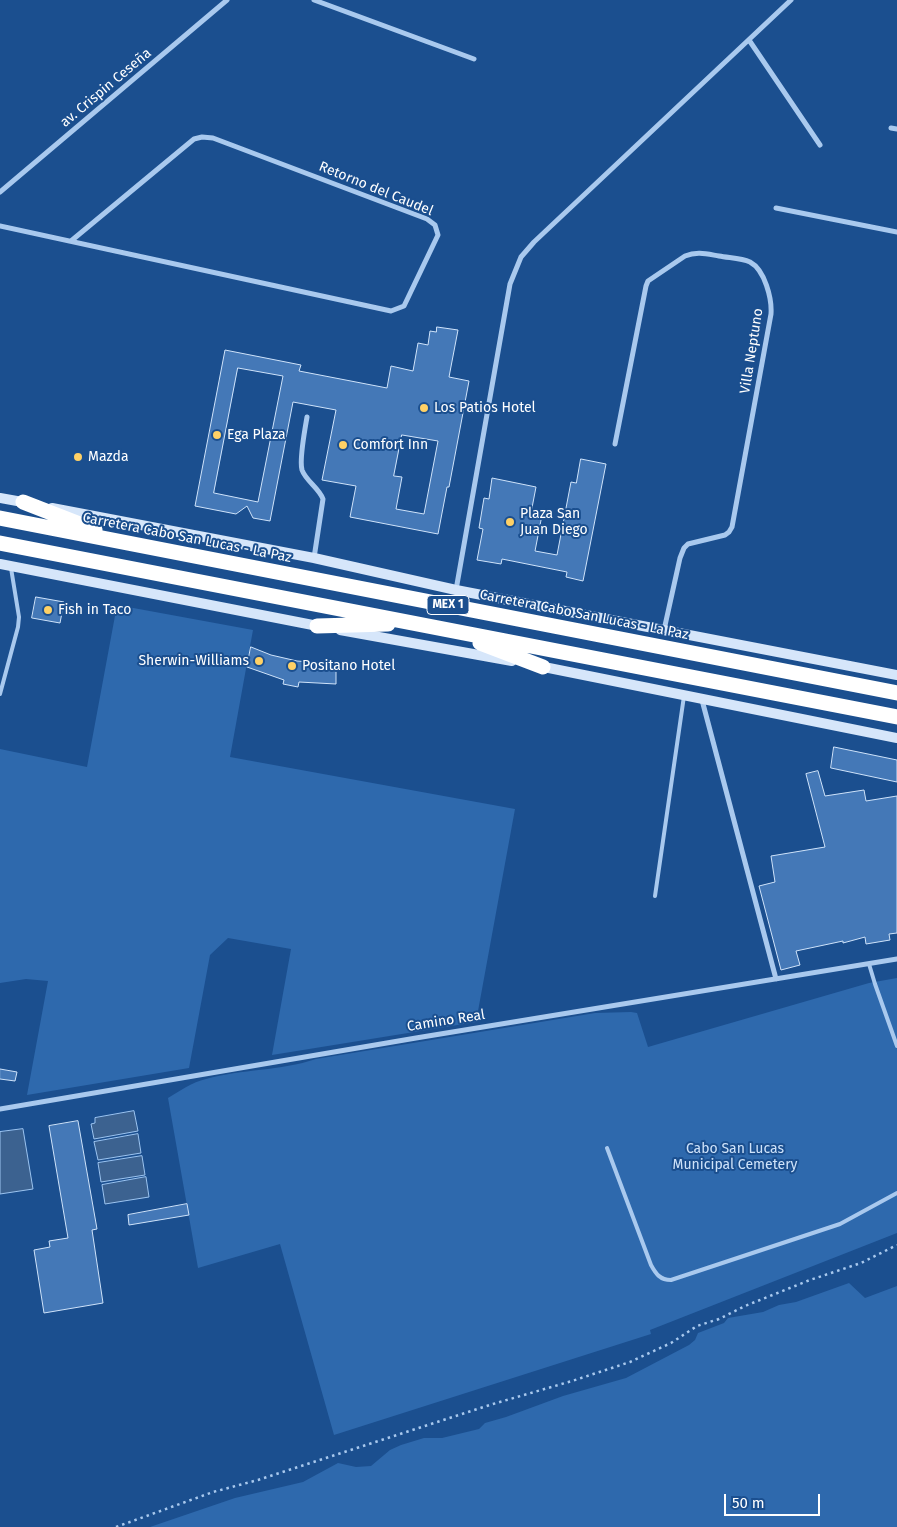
<!DOCTYPE html>
<html>
<head>
<meta charset="utf-8">
<style>
  body { margin:0 }
  #map { position:relative; width:897px; height:1527px; overflow:hidden; background:#1b4f8f; font-family:"Fira Sans",sans-serif }
  canvas { display:block }
  .scale { position:absolute; left:724px; top:1494px; width:96px; height:22px; box-sizing:border-box; border:2px solid #fff; border-top:0; padding-left:6px; font-size:15px; line-height:18px; white-space:nowrap; color:#fff; -webkit-text-stroke:4px #1b4f8f; paint-order:stroke }
</style>
</head>
<body>
<div id="map">
<canvas width="897" height="1527"></canvas>
<div class="scale">50 m</div>
</div>
<script>
const ctx = document.querySelector('canvas').getContext('2d');
ctx.lineJoin = 'round';
function fill(path, color) { ctx.fillStyle = color; ctx.fill(path, 'evenodd'); }
function strokePath(path, color, width, dash) { ctx.strokeStyle = color; ctx.lineWidth = width; ctx.lineCap = dash ? 'butt' : 'round'; ctx.setLineDash(dash || []); ctx.stroke(path); }
function label(font, color, halo, rows, align = 'center') {
  ctx.font = font + ' "Fira Sans",sans-serif'; ctx.lineWidth = 4; ctx.setLineDash([]); ctx.textBaseline = 'middle'; ctx.strokeStyle = halo; ctx.fillStyle = color; for (const [text, x, y, turn = 0] of rows) {
    ctx.save(); ctx.translate(x, y); ctx.rotate((+turn || 0) * Math.PI / 180); ctx.textAlign = isNaN(turn) ? turn : align; if (halo) ctx.strokeText(text, 0, 0); ctx.fillText(text, 0, 0); ctx.restore();
  }
}
const green = new Path2D(`
  M117,605L253,630L230,757L515,809L476,1022L272,1055L291,949L228,938L210,955L189,1068L27,1095L48,981L26,979L0,983V749L87,767Z
  M897,978V1233L650,1330L651,1334L334,1435L280,1244L198,1268L168,1098C180,1091 192,1082 206,1079C242,1069 280,1071 316,1059L595,1013L631,1012L637,1013L648,1047L869,983Z
  M849,1283L865,1298L897,1286V1527H150L235,1498L303,1482L338,1463L356,1467L371,1466L390,1450L401,1445L424,1438H442L479,1429L485,1423L506,1417L563,1396L626,1378L689,1345L695,1340L698,1333L724,1323L728,1318L763,1312L779,1305L796,1302Z`);
const water = new Path2D(`
  M134,1111L138,1131L94,1139L91,1124L95,1123V1118Z
  M23,1129L33,1189L0,1194V1132Z
  M138,1134L141,1153L98,1160L94,1142Z
  M142,1156L145,1175L101,1182L98,1163Z
  M146,1177L149,1197L105,1204L102,1185Z`);
const building = new Path2D(`
  M437,327L458,330L449,377L469,381L449,487H447L438,534L350,517L356,486L322,480L336,410L293,402L270,521L253,518L247,506L236,514L195,506L225,350L301,365L299,371L387,388L391,366L413,371L418,343L428,345L430,331L436,332ZM238,368L283,376L258,502L214,493ZM402,435L438,441L424,514L396,509L402,477L394,476Z
  M581,459L606,464L583,581L566,577L567,572L502,559L501,564L477,560L483,529L479,528L484,498L489,499L492,478L536,487L531,513L542,515L535,551L557,555L571,482L576,483Z
  M36,597L64,602L60,623L32,618Z
  M251,647L271,655L297,661L336,664V684L299,682L298,687L283,684L284,680L247,667Z
  M834,747L897,760V782L831,768Z
  M818,771L825,796L864,790L866,801L897,796V933L889,934L890,940L866,944L865,937L843,943V941L796,951L800,965L781,970L759,886L775,882L771,856L825,847L806,774Z
  M0,1069L17,1072L15,1081L0,1079Z
  M78,1121L97,1229L92,1230L103,1303L44,1313L34,1250L50,1247L49,1241L68,1238L49,1126Z
  M187,1204L189,1215L129,1225L128,1215Z`);
const path = new Path2D(`
  M116,1527L213,1492L258,1480L493,1404L572,1381L630,1362L671,1343L697,1326L719,1319L745,1306L810,1280L861,1263L897,1245`);
const lane = new Path2D(`
  M0,694L18,627L19,617L11,568
  M655,896L684,696
  M869,964L875,984L897,1046
  M607,1148L651,1265C656,1274 660,1280 671,1280L840,1224L897,1193`);
const street = new Path2D(`
  M314,0L474,59
  M749,40L820,145
  M891,128L897,129
  M0,192L227,0
  M776,208L897,232
  M0,226L391,311L404,306L438,235L435,225L427,219L213,138L202,137L194,139L71,241
  M307,417C305,429 299,460 302,470C306,481 319,488 323,499L314,558
  M615,444L646,286L648,281L685,256C697,251 707,254 719,256C729,258 741,258 750,262C765,270 772,299 771,314L732,527L729,532L725,535L688,544L684,548L680,558L664,630
  M456,590L510,284L521,257L534,242L791,0
  M702,700L776,979
  M0,1109L416,1038L897,959`);
const secondary = new Path2D(`
  M0,498L28,503
  M52,508L314,558L456,590L897,675
  M0,564L323,627
  M340,630L512,661
  M539,666L897,738`);
const highway = new Path2D(`
  M23,502L95,530
  M0,518L897,693
  M0,543L897,717
  M317,626L388,624
  M480,643L543,667`);
const markers = [
  [424,408,5,"#ffd166"],
  [217,435,5,"#ffd166"],
  [343,445,5,"#ffd166"],
  [78,457,5,"#ffd166"],
  [510,522,5,"#ffd166"],
  [48,610,5,"#ffd166"],
  [259,661,5,"#ffd166"],
  [292,666,5,"#ffd166"]
];
const shields = [
  [448,605,42]
];
const shieldNames = [
  ["MEX 1",448,605]
];
const streetNames = [
  ["av. Crispin Ceseña",106,88,-40],
  ["Retorno del Caudel",376,189,22],
  ["Villa Neptuno",752,351,-81],
  ["Carretera Cabo San Lucas - La Paz",187,538,11],
  ["Carretera Cabo San Lucas - La Paz",584,615,11],
  ["Camino Real",446,1021,-9]
];
const poiNames = [
  ["Los Patios Hotel",434,408],
  ["Ega Plaza",227,435],
  ["Comfort Inn",353,445],
  ["Mazda",88,457],
  ["Plaza San",520,514],
  ["Juan Diego",520,530],
  ["Fish in Taco",58,610],
  ["Sherwin-Williams",249,661,"right"],
  ["Positano Hotel",302,666]
];
const parkNames = [
  ["Cabo San Lucas",735,1149],
  ["Municipal Cemetery",735,1165]
];
fill(green, '#2e69ad');
fill(water, '#3c6290');
strokePath(water, '#9cc4f0', 1);
fill(building, '#4478b7');
strokePath(building, '#cfe3fa', 1);
strokePath(path, '#a9c9ee', 2.5, [2.5, 4]);
strokePath(lane, '#a9c9ee', 4);
strokePath(street, '#a9c9ee', 5);
strokePath(secondary, '#d6e6fa', 10);
strokePath(highway, '#fff', 15);
for (const [x, y, r, color] of markers) { const dot = new Path2D(); dot.arc(x, y, r, 0, 2 * Math.PI); ctx.fillStyle = color; ctx.fill(dot); strokePath(dot, '#1b4f8f', 2); }
for (const [x, y, w] of shields) { const box = new Path2D(); box.roundRect(x - w / 2, y - 9.5, w, 19, 4); ctx.fillStyle = '#1b4f8f'; ctx.fill(box); strokePath(box, '#fff', 1); }
label('bold 12px', '#fff', null, shieldNames);
label('14px', '#fff', '#1b4f8f', streetNames);
label('14px', '#fff', '#1b4f8f', poiNames, 'left');
label('14px', '#cfe3fa', '#1b4f8f', parkNames);
</script>
</body>
</html>
